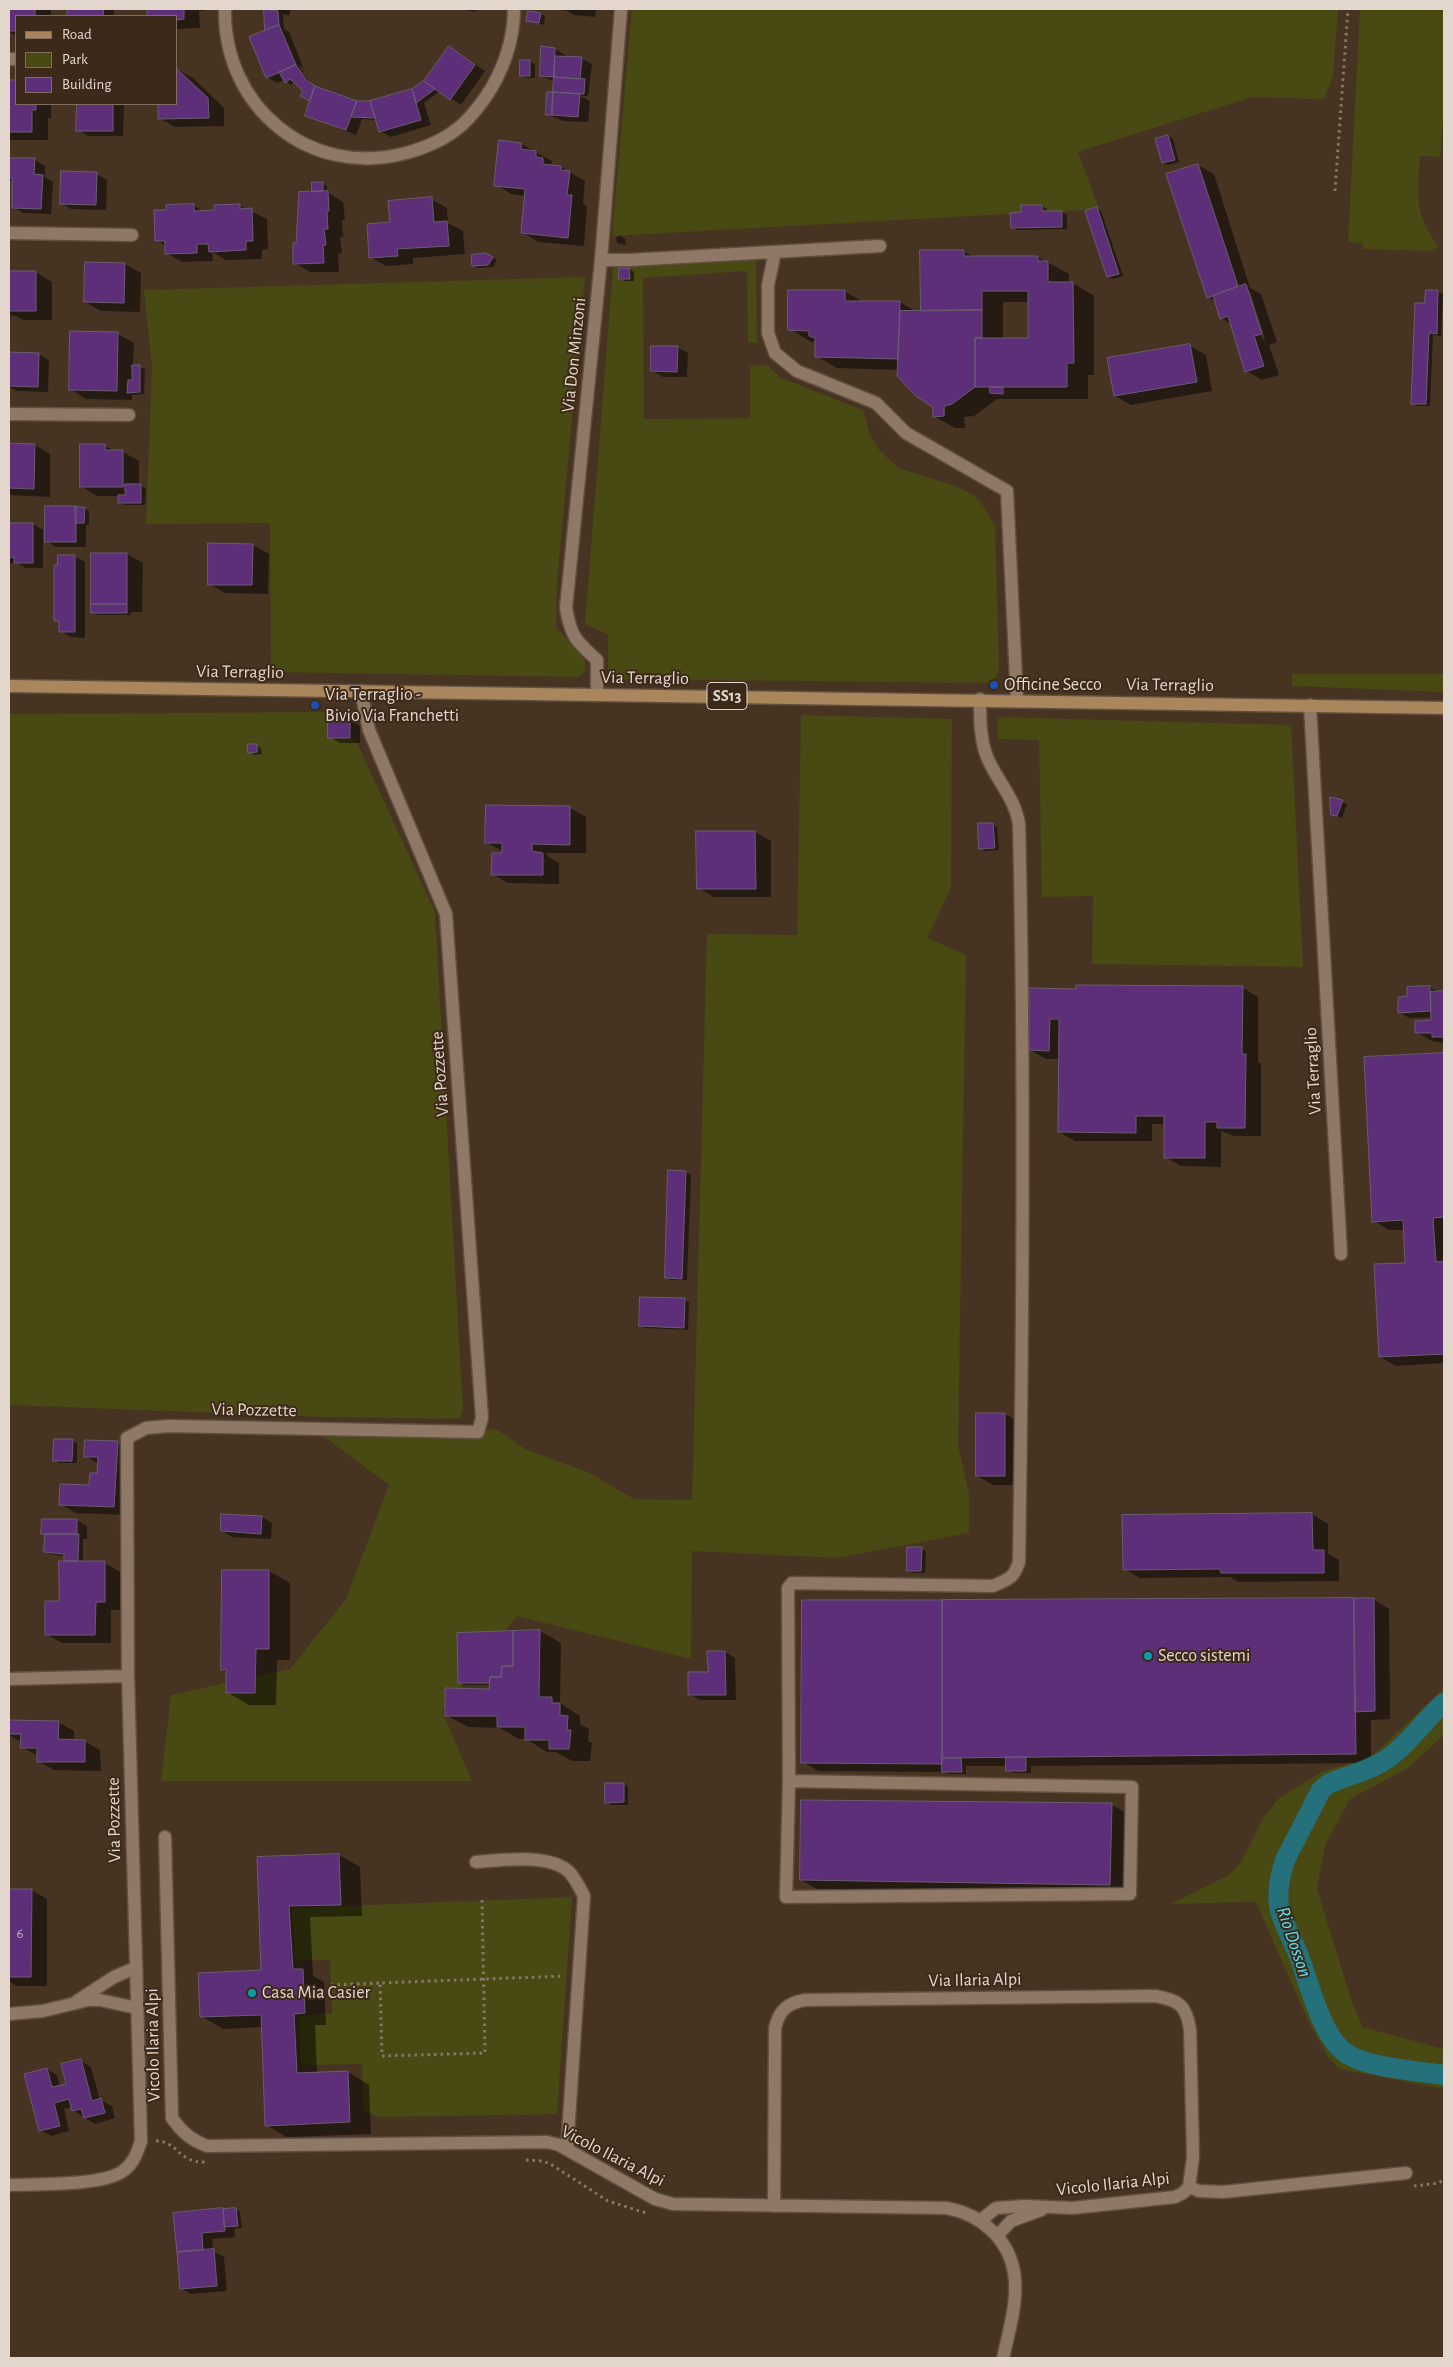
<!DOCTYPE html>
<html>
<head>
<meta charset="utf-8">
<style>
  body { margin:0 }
  #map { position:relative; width:1453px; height:2367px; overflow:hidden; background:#473322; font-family:"Alegreya Sans",sans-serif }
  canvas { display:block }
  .frame { position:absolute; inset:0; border:10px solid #e3d6cc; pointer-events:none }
  .legend { position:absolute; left:15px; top:15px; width:162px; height:90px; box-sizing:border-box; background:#3c2919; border:1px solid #7f6e61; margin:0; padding:6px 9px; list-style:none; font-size:15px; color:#e3d6cc }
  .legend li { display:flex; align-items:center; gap:10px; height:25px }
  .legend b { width:25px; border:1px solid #7f6e61 }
</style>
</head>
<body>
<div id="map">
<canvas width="1453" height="2367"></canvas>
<div class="frame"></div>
<ul class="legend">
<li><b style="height:6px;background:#a9865b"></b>Road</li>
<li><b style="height:14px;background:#484913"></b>Park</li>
<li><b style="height:14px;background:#5c2f78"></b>Building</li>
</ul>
</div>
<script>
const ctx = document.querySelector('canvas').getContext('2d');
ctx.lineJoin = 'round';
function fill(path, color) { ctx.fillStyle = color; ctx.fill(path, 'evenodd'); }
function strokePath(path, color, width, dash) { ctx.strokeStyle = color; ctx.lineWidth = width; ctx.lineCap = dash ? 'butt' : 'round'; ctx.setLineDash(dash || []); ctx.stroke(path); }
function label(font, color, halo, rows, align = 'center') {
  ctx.font = font + ' "Alegreya Sans",sans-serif'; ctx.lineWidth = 4; ctx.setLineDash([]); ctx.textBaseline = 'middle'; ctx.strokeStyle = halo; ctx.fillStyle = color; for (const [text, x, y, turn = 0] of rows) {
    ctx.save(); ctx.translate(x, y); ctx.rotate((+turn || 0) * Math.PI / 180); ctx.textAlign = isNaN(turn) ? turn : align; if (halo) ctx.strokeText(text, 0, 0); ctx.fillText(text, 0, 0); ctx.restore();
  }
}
const green = new Path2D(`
  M632,9H1338L1333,76L1324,99L1252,97L1078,152L1099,209L612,236Z
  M1360,9H1444V107L1440,157L1420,156C1418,196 1413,213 1439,247L1429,251L1363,249V243L1348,242Z
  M756,260L757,343L748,342L747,271L643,278L644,419L750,418V366L767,365L781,378L863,410L870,435L880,451L898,468L955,486L973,495L985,508L995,526L999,671L992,683L615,679L608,677V635L585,624L613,268Z
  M585,277L557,582L556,627L585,660V670L579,677L271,672L270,523L146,524L152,368L144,290Z
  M1292,674H1444V692L1292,686Z
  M328,712L358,745L435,912L463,1411L459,1419L327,1417L9,1405V714Z
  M801,715L952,719L951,888L927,938L966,955L958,1445L969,1494V1533L837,1558L692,1551L691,1659L517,1616L442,1711L472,1781H161L171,1695L290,1669L346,1599L389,1485L319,1433L436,1435L496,1429L527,1450L590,1473L634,1499L692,1500L707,934L797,935Z
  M997,717L1291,725L1303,967L1092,964L1093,896L1042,897L1039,740L998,739Z
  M1444,1688V1735L1408,1768L1350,1799L1325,1845L1317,1889L1352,2002L1363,2027L1444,2049V2089L1340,2069L1328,2057L1308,2021L1256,1902L1171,1904L1229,1875L1241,1862L1263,1819L1279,1798L1321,1772L1364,1759L1375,1753Z
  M572,1897L557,2114L380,2117L368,2113L363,2108L362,2064L301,2065L299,2016L332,2013L330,1960L295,1961L292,1908Z`);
const shadow = new Path2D(`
  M9,9H51V16H16V36L9,32Z
  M69,9H114V16H69Z
  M149,9H204V11H199L200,28L176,29V16H149Z
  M262,9H291L289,16L283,14L284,29L289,32L304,69L300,66V69L304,72H302L312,86L356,102L371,103L412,90L424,82L449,47L485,71L461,105L440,91L424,103L431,125L391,137L380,131L377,120L362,119L356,135L306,115L311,101L295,82L291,85L285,80L277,83L267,77L268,31L266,30L265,10Z
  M461,9H475V12Z
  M554,9H596L595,17L574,15L567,11Z
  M540,14L545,16L544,25L528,20Z
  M542,48L555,49L565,55V57L581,58L592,64L588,96H580L590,101L588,122L563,121L547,114L554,95L555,82L541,76Z
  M530,62L535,64V78H526L521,76Z
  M177,69L193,78L224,108V126L175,127L159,118V104H176Z
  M9,81H16V104H51V118H48V140H9Z
  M78,104H124L123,136H88L78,130Z
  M1168,136L1173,139L1179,162L1168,165L1163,163Z
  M500,142L521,144L552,161L551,164L555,166L561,167L585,181L583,203L587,206L584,246L538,242L522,232L526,196L511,194L496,185Z
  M9,159L35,160L45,166V177L53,182L51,214L23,213L13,207L14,183L9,180Z
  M1198,165L1214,174L1250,288L1261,294L1277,342L1269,345L1279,375L1262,380L1246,371L1231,324L1221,318L1216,302L1208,297ZM1247,292H1250L1265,339L1263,340Z
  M97,174L107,180L106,210L71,209L61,203Z
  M323,184L327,186V192L343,202L345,220H342L343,237H340L342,254L338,253L339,272H310L295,263L297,227H299L313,193Z
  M431,199L447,208L448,223L463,231L465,254L413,258V264L386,266L370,257L391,223Z
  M239,205L267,219L268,249L262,250V259L226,260L212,252L213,261L182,262L166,253V246L156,240L167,211L194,206L205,212H215Z
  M1042,206L1047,209V212H1062L1067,215V229L1017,230L1012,227L1022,214Z
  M1097,208L1101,211L1123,276L1113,279L1108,277Z
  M621,236L625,239L626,245L617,243L616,237Z
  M963,251L974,257H1038L1069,274V283H1073L1094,296V375H1088V399H997L974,416L964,417L965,428H955L934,416V407L899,370L837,368L816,356V342H811L790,329L844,291L863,302H900L917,312H923ZM1003,302H1030L1029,340H1003ZM945,399V414H942Z
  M486,254L497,260L493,267L478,268L473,265Z
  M125,264L141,273L140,312L101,311L85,302Z
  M629,269L634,272V281H625L620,279Z
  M9,272H36L52,282V320H23L16,316L9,315Z
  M1438,292L1443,294L1441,336L1433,335L1430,406H1417L1412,403L1425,304Z
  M118,334L134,343L133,366L145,369L144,394L132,395V400L86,399L70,389Z
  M1190,346L1206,355L1212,391L1131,405L1115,396Z
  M677,347L688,353L687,377H663L653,371Z
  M9,353L39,354L49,360L48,392L17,391L9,387Z
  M9,445H35L50,454V497L9,495Z
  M105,446L115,451L123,452L139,461V485L146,488L145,505H124L119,502V496H97L81,486Z
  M84,508L89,511V525H86V547H56L46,541Z
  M9,524H33L43,530V568H26L16,563H9Z
  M253,545L269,554L268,594L225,593L209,584Z
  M93,554H127L143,563L142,612H131V615H97L92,612Z
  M74,556L85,562V638L71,637L60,631V623L55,620Z
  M350,720L360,726V743H340L330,737Z
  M256,745L261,748L262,754L254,755L250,752Z
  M1342,802L1347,804L1342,818L1332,814Z
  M487,806L570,808L586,817V853H547V856L559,863V884L508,883L492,874L504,855L502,851L486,842Z
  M993,824L997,827L999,850L985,851L981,848Z
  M755,832L771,841V897H714L698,888Z
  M1430,987L1440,993H1444V1043L1432,1041L1416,1032L1433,1021V1017L1409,1018L1399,1012L1408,997Z
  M1243,988L1258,997V1062L1261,1064V1136H1234L1221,1131V1167L1181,1166L1165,1157V1124H1152V1141H1075L1059,1132V1059H1046L1030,1050V990Z
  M1444,1054V1363L1396,1366L1380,1357L1407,1264L1405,1230H1389L1374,1221L1366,1058Z
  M670,1172H686L691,1175L687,1280H670L666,1277Z
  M684,1300L689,1302L688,1330L645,1328L640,1326Z
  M1005,1414L1021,1423V1485H993L977,1476Z
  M72,1441L77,1443V1463H59L55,1460Z
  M117,1442L133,1452L130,1515L76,1513L60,1504L90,1486L98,1475L99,1464L85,1456Z
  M1312,1514L1328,1524V1554L1339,1560V1581L1238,1582L1230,1577L1140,1578L1124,1569Z
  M262,1517L272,1523L271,1539L232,1537L222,1531Z
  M43,1520H77L87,1526V1539H83V1563H105L120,1572V1610H111V1643H62L46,1634L60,1602L69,1562L65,1556L50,1554L46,1552V1535L42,1533Z
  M921,1549L926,1551L925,1573H913L908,1570Z
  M269,1571L290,1583V1660H277L276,1705H249L227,1692V1672L222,1669Z
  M1373,1599L1389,1609L1390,1719L1371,1720V1763L1031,1766V1773H1012L1007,1770L1008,1766H966V1774H948L944,1772L818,1771L803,1762Z
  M540,1631L561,1643L560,1703L580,1716V1724L589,1729L588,1741L592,1743L590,1761H572L556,1752H547L526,1739H519L500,1728L468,1727L446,1715L491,1690V1685H464L459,1682Z
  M725,1652L735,1658L736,1700H700L689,1694Z
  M9,1722H58L74,1731V1741H84L100,1750L101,1771L54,1770L38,1761V1756L22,1747V1743L9,1735Z
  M624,1784L628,1787V1805H611L606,1802Z
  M802,1801L1112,1805L1128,1814L1126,1894L817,1889L801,1880Z
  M339,1855L360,1867L362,1916L310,1917L313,1976L324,1982L326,2025H315L317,2073L348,2072L369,2085L371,2134L287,2137L266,2125L262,2027L223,2029L201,2016L262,1971L258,1858Z
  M9,1890H31L47,1899V1986H16L9,1981Z
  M81,2061L91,2067L100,2100L112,2106L115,2118L95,2124L73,2110L72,2107L64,2109L69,2131L51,2136L40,2130L47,2069L57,2075L60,2086L68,2085Z
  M236,2209L240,2212L242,2228L234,2229L235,2237L212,2239L213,2251L224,2257L227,2291L191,2294L181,2288L175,2214Z`);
const canal = new Path2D(`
  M1444,1703C1423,1721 1405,1749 1382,1762C1366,1772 1345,1776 1328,1784L1321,1790L1285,1860C1280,1875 1277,1891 1279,1906C1282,1924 1294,1941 1300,1959C1310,1986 1322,2038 1347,2054C1369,2068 1418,2071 1444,2075`);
const building = new Path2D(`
  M9,9H35V16H16V31H9Z
  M68,9H104L103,16H67Z
  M147,9H184V19L176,20V16H148Z
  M264,9L278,11L279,25L265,30Z
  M528,11L541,13L539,23L526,21Z
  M279,25L296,65L266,78L249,37Z
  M449,46L475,65L450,100L424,81Z
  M541,46L555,48L554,77L540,76Z
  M555,56L582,57L580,79L554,77Z
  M520,60H530V76H520Z
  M296,65L307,81L315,86L310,101L300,96L303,91L290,79L285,83L279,72Z
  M176,68L208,98L209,118L158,119V104H176Z
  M554,77L585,79L584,94L553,92Z
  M9,80H16V104H36V110H32V132H9Z
  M424,81L435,89L416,103L412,89Z
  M315,86L357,101L346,130L305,116Z
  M412,89L421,120L379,132L370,101Z
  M547,92H553L552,115H546Z
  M553,92L580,94L578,117L552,115Z
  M357,101H370L375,118L351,117Z
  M77,104H113V131H76Z
  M1168,135L1175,160L1162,163L1155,139Z
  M499,140L521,143V149L536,151V157L543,158V164L561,166V170L570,171L567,195H572L568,238L521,233L525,189L494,186Z
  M9,158H35L34,174L43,175L41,209L12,208V178H9Z
  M1198,164L1238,286L1207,298L1166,174Z
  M61,171L97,172L96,205L60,204Z
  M312,182H323V191L312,192Z
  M328,191L329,211H327L328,229H324L326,245H323L324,263L293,264V243H296L299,192Z
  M432,197L434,222L447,221L449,246L397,249L398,256L369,258L367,224L390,222L388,201Z
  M194,204V211L214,210V205L240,204V209L252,208L253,241H246V250L209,252L208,244H197V253L165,254V241H155L154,210H166V205Z
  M1021,205H1042V211H1062V227L1011,228L1010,213L1021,212Z
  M1097,207L1119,274L1107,277L1085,211Z
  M920,250H964V256H1038V261H1048V282H1073L1074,363H1067V387H975V338H1028V291H982V310L921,311Z
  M486,253L493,257L488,265L472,266L471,255Z
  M85,262L125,263L124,303L84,302Z
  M619,268H629L630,279H619Z
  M9,271H36V311H9Z
  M1246,284L1262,334L1254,336L1264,366L1245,372L1228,316L1220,319L1213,296Z
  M788,290H845V301H900L898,359L815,357V338L809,336V331L788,330Z
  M1426,290H1438L1437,334L1429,333L1426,404H1411L1415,303H1424Z
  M982,310V338H975V387L952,404L944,406V416L933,417V407L917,397L897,376L900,311Z
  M70,331L118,332L117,391L69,390Z
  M1190,344L1197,382L1114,396L1107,358Z
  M651,346H678L677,372L651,371Z
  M9,352L39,353L38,387L9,386Z
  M132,365H140V392L127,393L128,380H132Z
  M990,387H1003V394L990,393Z
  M9,443L35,444L34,489L9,488Z
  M80,444H105V450H123V487H80Z
  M125,484H141V503H118V495H125Z
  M45,506H76V542H45Z
  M75,507H85L84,523H76Z
  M9,523H33V563H14V557L9,558Z
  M208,543L253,544L252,585H208Z
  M91,553H127V604H91Z
  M58,555H75V632H59V621H54V565H57Z
  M91,604H127V613H91Z
  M328,719H350V738H328Z
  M248,744H257V752L248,753Z
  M1330,797L1343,800L1337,816L1331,815Z
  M486,805L570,806V845L532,844V851L543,853V875H491L492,853H502V843H485Z
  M978,823H993L995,848L979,849Z
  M696,831H755L756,889H697Z
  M1076,985L1243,986L1242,1054H1246L1245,1128H1217V1122H1205V1158H1164V1116H1136V1133L1058,1132L1059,1019H1050L1049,1051L1029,1050V988L1076,989Z
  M1430,986L1431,1011L1398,1013V997L1407,996V987Z
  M1444,991V1037H1432V1033H1415V1021L1431,1020L1430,992Z
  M1444,1053V1217L1433,1218L1436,1262L1444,1261V1354L1379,1357L1374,1264L1405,1263L1403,1220L1372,1222L1364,1057Z
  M668,1170L686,1171L682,1279L665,1278Z
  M640,1297L685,1298L684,1328L639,1326Z
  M976,1413H1005V1476H976Z
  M54,1439H73L72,1461H53Z
  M85,1440L118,1441L114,1507L59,1505L60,1484L89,1485L90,1473H97L98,1457H84Z
  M1312,1513L1313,1550H1324V1573H1221L1220,1569L1123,1570L1122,1515Z
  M221,1514L262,1516L261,1534L221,1531Z
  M42,1519H77V1534H41Z
  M45,1534H79L78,1561H64V1554L44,1552Z
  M907,1547H922L921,1571H907Z
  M59,1561H105V1602H96L95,1635H45V1601H59Z
  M222,1570H269V1649H256L255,1693H226V1669L221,1670Z
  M1354,1598H1374L1375,1711L1355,1712Z
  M1354,1598L1356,1754L942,1758V1600Z
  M802,1600H942V1764L801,1763Z
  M540,1630L539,1697H552V1703H560V1715L568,1716L567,1730H571L569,1749H549V1740H525V1727H497V1716H445V1688L489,1689L490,1677H501L502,1666H513V1631Z
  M513,1631V1666H502L501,1677H490L489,1683H458L457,1633Z
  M707,1651H725L726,1695H688V1672H708Z
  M9,1720L59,1721L58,1739L85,1740V1762H37V1748H20L21,1734H9Z
  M1006,1757H1026V1771H1006Z
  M942,1758H961L962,1772H942Z
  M605,1783H624V1802L605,1803Z
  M801,1800L1112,1803L1110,1885L800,1880Z
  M339,1854L341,1905L289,1906L293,1969H303L305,2013L294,2014L297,2073L348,2071L350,2122L265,2126L261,2015L200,2017L198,1973L261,1970L257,1857Z
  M9,1889H32L31,1977H9Z
  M81,2059L92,2101L101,2098L105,2113L84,2118L81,2109L72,2111L69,2099L54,2103L60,2126L39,2131L24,2074L47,2068L52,2087L66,2084L61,2064Z
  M223,2208L225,2231L202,2233L203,2250L177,2252L173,2213Z
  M236,2208L238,2226L224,2227L223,2209Z
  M214,2249L217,2286L180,2289L177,2252Z`);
const path = new Path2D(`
  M1335,191L1348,9
  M482,1900L485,2053L382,2056L380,1983L564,1976
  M331,1985L380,1983
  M156,2141C178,2141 178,2163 205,2162
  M526,2160L543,2161L552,2165L608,2201L649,2214
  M1414,2186L1439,2183L1444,2179`);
const minor = new Path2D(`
  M225,9C223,107 310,179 406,153C424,148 442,141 457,129C468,121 477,109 485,98C503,72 514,40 514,9
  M9,59H16
  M9,233L132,235
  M775,252L768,285V333L775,353L797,371L876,403L906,433L1007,491L1017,700
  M601,260H629L880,246
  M9,414L129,415
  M597,695V660C576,641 571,637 566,608L601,260L621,9
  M1310,705L1341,1254
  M9,1679L128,1676
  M789,1781L786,1897L1130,1894L1132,1787L789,1781L788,1588L792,1583L993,1586C1009,1579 1014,1578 1019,1562C1023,1316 1025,1070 1019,824C1015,798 997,781 987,757C980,739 980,719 980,699
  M165,1837L172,2118C182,2132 191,2140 207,2146L547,2142L559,2145L655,2199L673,2204L946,2208C964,2211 977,2217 990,2229C1030,2265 1013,2313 1003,2358
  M476,1862C501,1860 552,1853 570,1873C576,1880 580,1888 584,1896L567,2149
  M77,2001L114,1977L135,1968
  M9,2014L43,2011L88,2000H100L137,2008
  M9,2185C36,2184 103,2186 123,2171C134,2163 137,2153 141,2141L128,1676L127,1438L146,1428L168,1426L478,1432L482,1418L446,914L369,730L361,691
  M774,2206L775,2028C779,2011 787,2003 805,2000L1155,1996C1179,2000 1186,2005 1190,2029L1193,2157L1189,2187
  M981,2220L996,2208L1025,2206L1073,2208L1175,2197L1183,2193L1189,2187L1199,2191L1223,2192L1406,2173
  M997,2236L1011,2221L1041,2210`);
const major = new Path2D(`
  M9,686L1444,708`);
const markers = [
  [994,685,5,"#1a4fb4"],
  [315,705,5,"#1a4fb4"],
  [1148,1656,5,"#0f9aa8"],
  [252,1993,5,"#0f9aa8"]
];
const numberNames = [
  ["6",20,1933]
];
const shields = [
  [727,696,40]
];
const shieldNames = [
  ["SS13",727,696]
];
const streetNames = [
  ["Via Don Minzoni",574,355,-84],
  ["Via Terraglio",240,672,1],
  ["Via Terraglio",645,678,1],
  ["Via Terraglio",1170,685,1],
  ["Via Terraglio",1313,1071,-93],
  ["Via Pozzette",440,1074,-94],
  ["Via Pozzette",254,1410,1],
  ["Via Pozzette",114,1820,-91],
  ["Via Ilaria Alpi",975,1980,-1],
  ["Vicolo Ilaria Alpi",153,2045,-91],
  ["Vicolo Ilaria Alpi",613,2156,27],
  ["Vicolo Ilaria Alpi",1113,2184,-6]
];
const poiNames = [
  ["Officine Secco",1004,685],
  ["Via Terraglio -",325,695],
  ["Bivio Via Franchetti",325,716],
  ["Secco sistemi",1158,1656],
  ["Casa Mia Casier",262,1993]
];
const waterNames = [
  ["Rio Dosson",1294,1942,71]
];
fill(green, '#484913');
fill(shadow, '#0007');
strokePath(canal, '#24717c', 20);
fill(building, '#5c2f78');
strokePath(building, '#6a5c73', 1);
strokePath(minor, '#604f40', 15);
strokePath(major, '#604f40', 15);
strokePath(path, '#887769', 3, [2.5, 4]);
strokePath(minor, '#907866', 12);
strokePath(major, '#a9865b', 12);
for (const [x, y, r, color] of markers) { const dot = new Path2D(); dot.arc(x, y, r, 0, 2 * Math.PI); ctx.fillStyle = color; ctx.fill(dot); strokePath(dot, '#3c2919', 2); }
label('15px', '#c1acb7', null, numberNames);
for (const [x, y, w] of shields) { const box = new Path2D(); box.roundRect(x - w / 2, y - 13.5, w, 27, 4); ctx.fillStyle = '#3c2919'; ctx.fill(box); strokePath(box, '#e3d6cc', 1); }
label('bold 16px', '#e3d6cc', null, shieldNames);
label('18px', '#e3d6cc', '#3c2919', streetNames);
label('18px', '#e3d6cc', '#3c2919', poiNames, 'left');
label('italic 19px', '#57e6fc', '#3c2919', waterNames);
</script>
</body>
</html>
